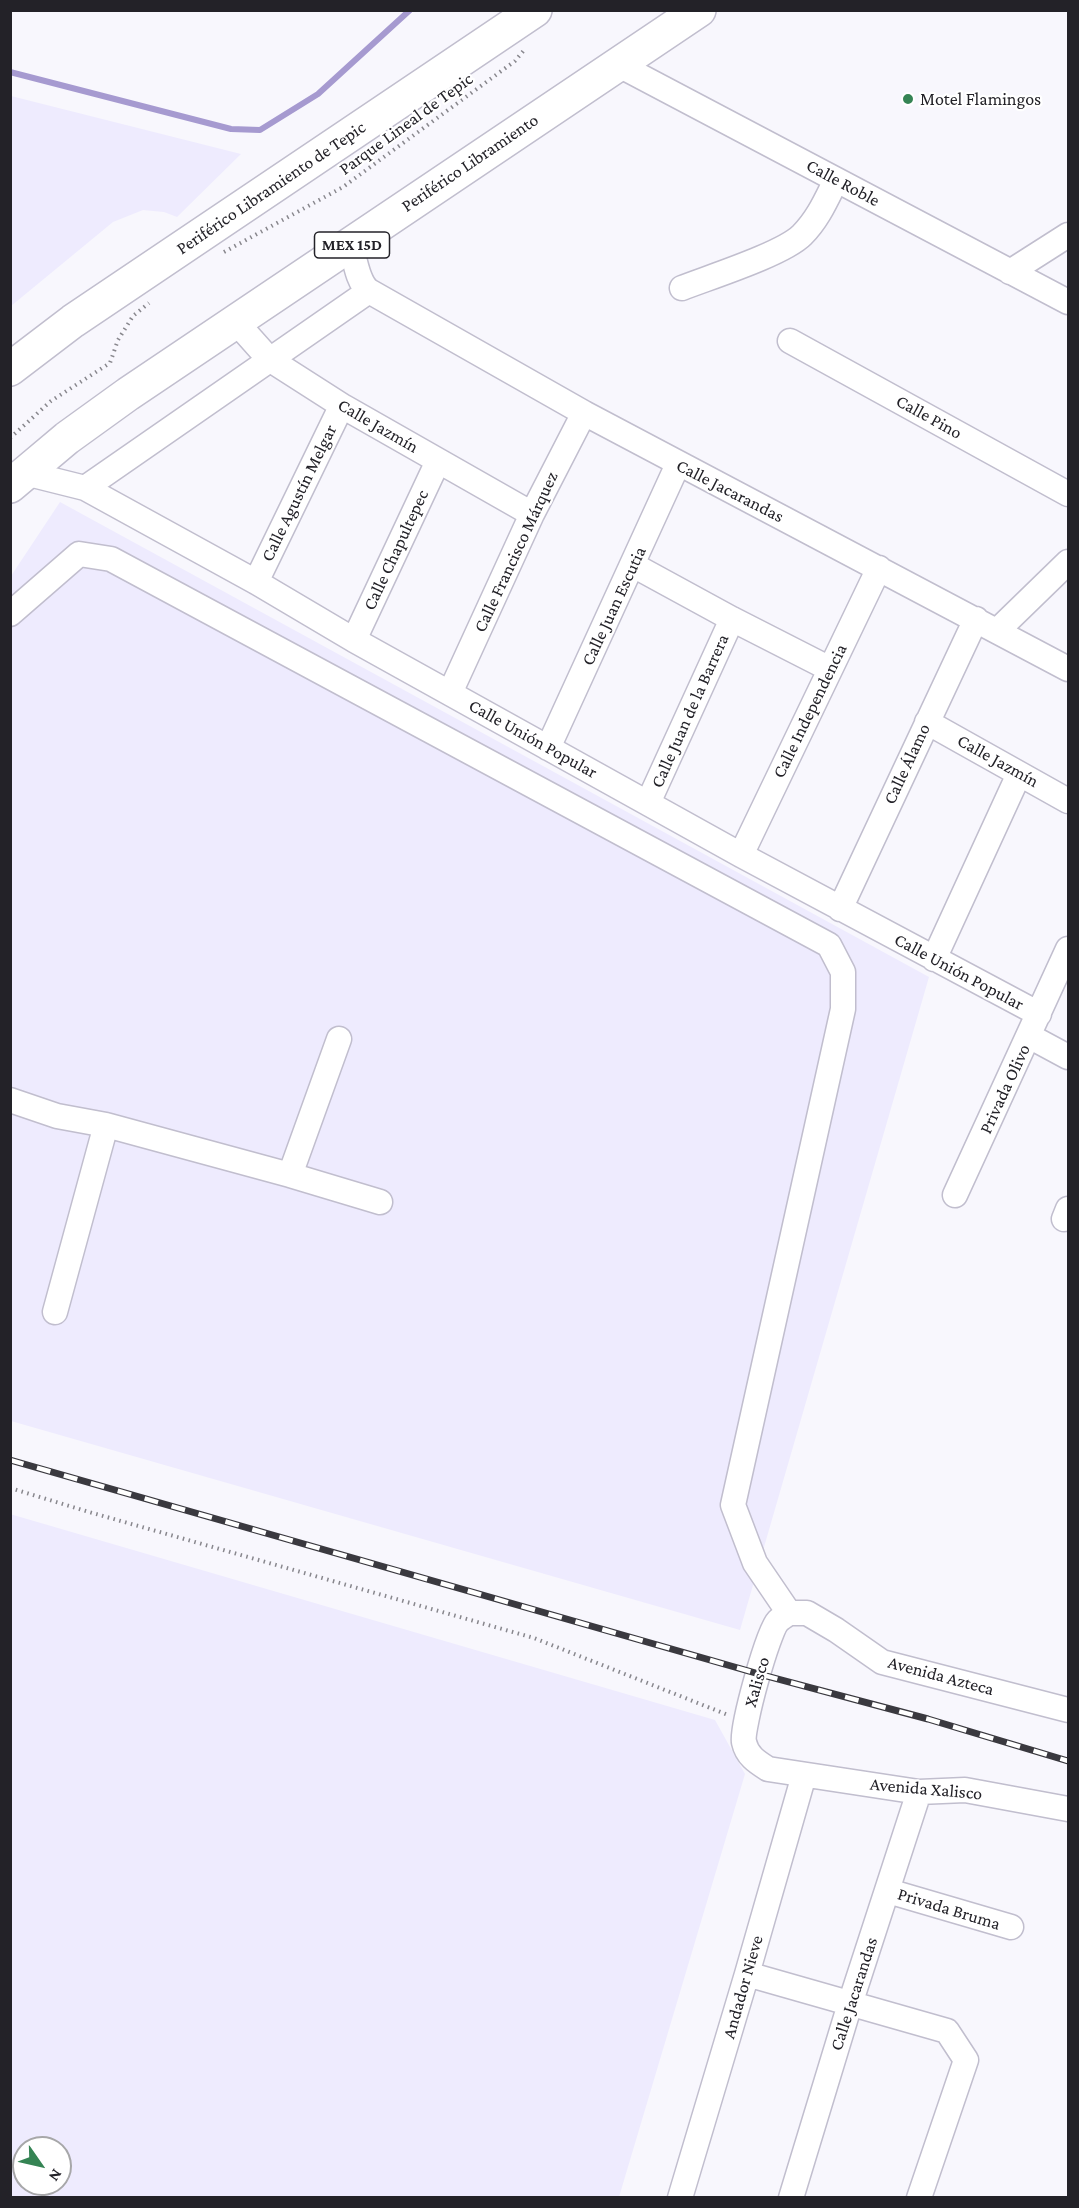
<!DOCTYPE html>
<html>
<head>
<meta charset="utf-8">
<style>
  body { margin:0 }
  #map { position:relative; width:1079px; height:2208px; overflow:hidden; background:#f8f7fd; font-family:"Crimson Pro",serif }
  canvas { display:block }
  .frame { position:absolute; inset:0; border:12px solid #232228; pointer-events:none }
  .north { position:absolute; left:12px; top:2136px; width:60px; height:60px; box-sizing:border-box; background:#fff; border:2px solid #a7a7a9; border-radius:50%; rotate:124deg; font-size:16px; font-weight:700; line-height:24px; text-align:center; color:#232228 }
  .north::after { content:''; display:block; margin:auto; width:21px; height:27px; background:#358454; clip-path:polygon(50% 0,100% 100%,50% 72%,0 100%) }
</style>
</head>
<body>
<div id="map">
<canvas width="1079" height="2208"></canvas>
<div class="frame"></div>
<div class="north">N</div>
</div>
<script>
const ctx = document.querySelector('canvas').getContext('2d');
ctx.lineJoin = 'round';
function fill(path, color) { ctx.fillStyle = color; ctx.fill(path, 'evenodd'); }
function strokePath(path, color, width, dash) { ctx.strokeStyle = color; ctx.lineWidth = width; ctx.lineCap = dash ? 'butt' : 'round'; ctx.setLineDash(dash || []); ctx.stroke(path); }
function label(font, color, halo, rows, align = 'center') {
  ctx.font = font + ' "Crimson Pro",serif'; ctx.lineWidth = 4.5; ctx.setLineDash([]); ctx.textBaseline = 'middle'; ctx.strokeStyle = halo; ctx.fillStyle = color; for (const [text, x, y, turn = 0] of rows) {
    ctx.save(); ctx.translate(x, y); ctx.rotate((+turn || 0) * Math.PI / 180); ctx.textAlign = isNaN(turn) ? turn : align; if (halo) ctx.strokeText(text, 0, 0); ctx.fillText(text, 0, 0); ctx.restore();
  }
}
const built = new Path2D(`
  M11,96L241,154L177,217L164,212L143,210L113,222L11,306Z
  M60,502L929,977L740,1630L11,1421V576Z
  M10,1514L715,1720L745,1774L619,2197H11ZM24,2148H60V2184H24Z`);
const stream = new Path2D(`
  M10,72L231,129L260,130L318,94L410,10`);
const path = new Path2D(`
  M224,252L343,187L515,61L525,49
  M10,438L51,401L110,363L118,340L133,316L149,303
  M10,1488L89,1512L534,1638L728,1715`);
const minor = new Path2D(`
  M617,64L1068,302
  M351,245C355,259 357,282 369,291L584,413L1068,669
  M1010,272L1068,235
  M682,288C710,277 783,254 802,235C818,219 826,200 836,180
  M236,322L269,359L344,407L532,514
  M790,341L1068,494
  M25,473L85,488L256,582L354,640L741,855L1039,1014
  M85,488L369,291
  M633,565L732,619L830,669
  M256,582L340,409L344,407
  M10,614L79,554L111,559L829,945L843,972V1009L733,1505L755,1563L789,1613
  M997,631L1068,562
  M354,640L438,461
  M450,693L532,514L584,413
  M927,722L1068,801
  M548,748L678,464
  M648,803L732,619
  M741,855L879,568
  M840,909L976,619
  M934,959L1019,774
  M1029,1036L1068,1057
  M10,1100L57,1116L106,1125L290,1175L380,1202
  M290,1175L339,1039
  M955,1195L1068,949
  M1064,1219L1068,1209
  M55,1312L106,1125
  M789,1613C786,1615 781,1618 778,1621C768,1631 741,1729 744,1742C747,1756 757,1762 768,1769L919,1792L965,1790L1068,1809
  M789,1613H807L836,1630L882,1662L1068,1710
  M888,1891L1011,1927
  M747,1974L947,2031L966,2060L919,2198
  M680,2198L747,1974L804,1775
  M791,2198L850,2004L919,1792`);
const highway = new Path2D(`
  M10,369L73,321L535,10
  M10,486L67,438L128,394L699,10`);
const rail = new Path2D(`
  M10,1460L759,1674L928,1719L1068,1761`);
const markers = [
  [908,99,6,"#358454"]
];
const shields = [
  [352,245,75]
];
const shieldNames = [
  ["MEX 15D",352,245]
];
const poiNames = [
  ["Motel Flamingos",920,99]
];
const streetNames = [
  ["Parque Lineal de Tepic",406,124,-36],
  ["Periférico Libramiento",470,163,-34],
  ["Calle Roble",843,183,28],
  ["Periférico Libramiento de Tepic",271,188,-34],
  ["Calle Pino",929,417,29],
  ["Calle Jazmín",378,426,30],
  ["Calle Jacarandas",730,491,27],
  ["Calle Agustín Melgar",299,493,-64],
  ["Calle Chapultepec",396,550,-65],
  ["Calle Francisco Márquez",516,552,-65],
  ["Calle Juan Escutia",614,606,-65],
  ["Calle Juan de la Barrera",690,711,-66],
  ["Calle Independencia",810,711,-64],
  ["Calle Unión Popular",533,739,29],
  ["Calle Jazmín",998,761,29],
  ["Calle Álamo",907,764,-65],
  ["Calle Unión Popular",959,972,28],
  ["Privada Olivo",1005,1089,-65],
  ["Avenida Azteca",941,1676,15],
  ["Xalisco",757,1682,-74],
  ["Avenida Xalisco",926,1789,5],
  ["Privada Bruma",949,1909,17],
  ["Andador Nieve",743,1987,-74],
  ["Calle Jacarandas",854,1994,-72]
];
fill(built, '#eeebfe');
strokePath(stream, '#a69ad0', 6);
strokePath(minor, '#c1bece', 27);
strokePath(highway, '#c1bece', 36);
strokePath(path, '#88878d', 4, [1.5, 4.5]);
strokePath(minor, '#fff', 24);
strokePath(highway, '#fff', 33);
strokePath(rail, '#3a393f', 7);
strokePath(rail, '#fff', 4.5, [14]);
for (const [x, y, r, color] of markers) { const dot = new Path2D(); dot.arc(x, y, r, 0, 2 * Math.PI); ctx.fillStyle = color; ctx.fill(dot); strokePath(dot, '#fff', 2); }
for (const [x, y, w] of shields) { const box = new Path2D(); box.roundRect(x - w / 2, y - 13, w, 26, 4.5); ctx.fillStyle = '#fff'; ctx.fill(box); strokePath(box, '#232228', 1.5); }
label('bold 16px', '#232228', null, shieldNames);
label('18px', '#232228', '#fff', poiNames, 'left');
label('18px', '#232228', '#fff', streetNames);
</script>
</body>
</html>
